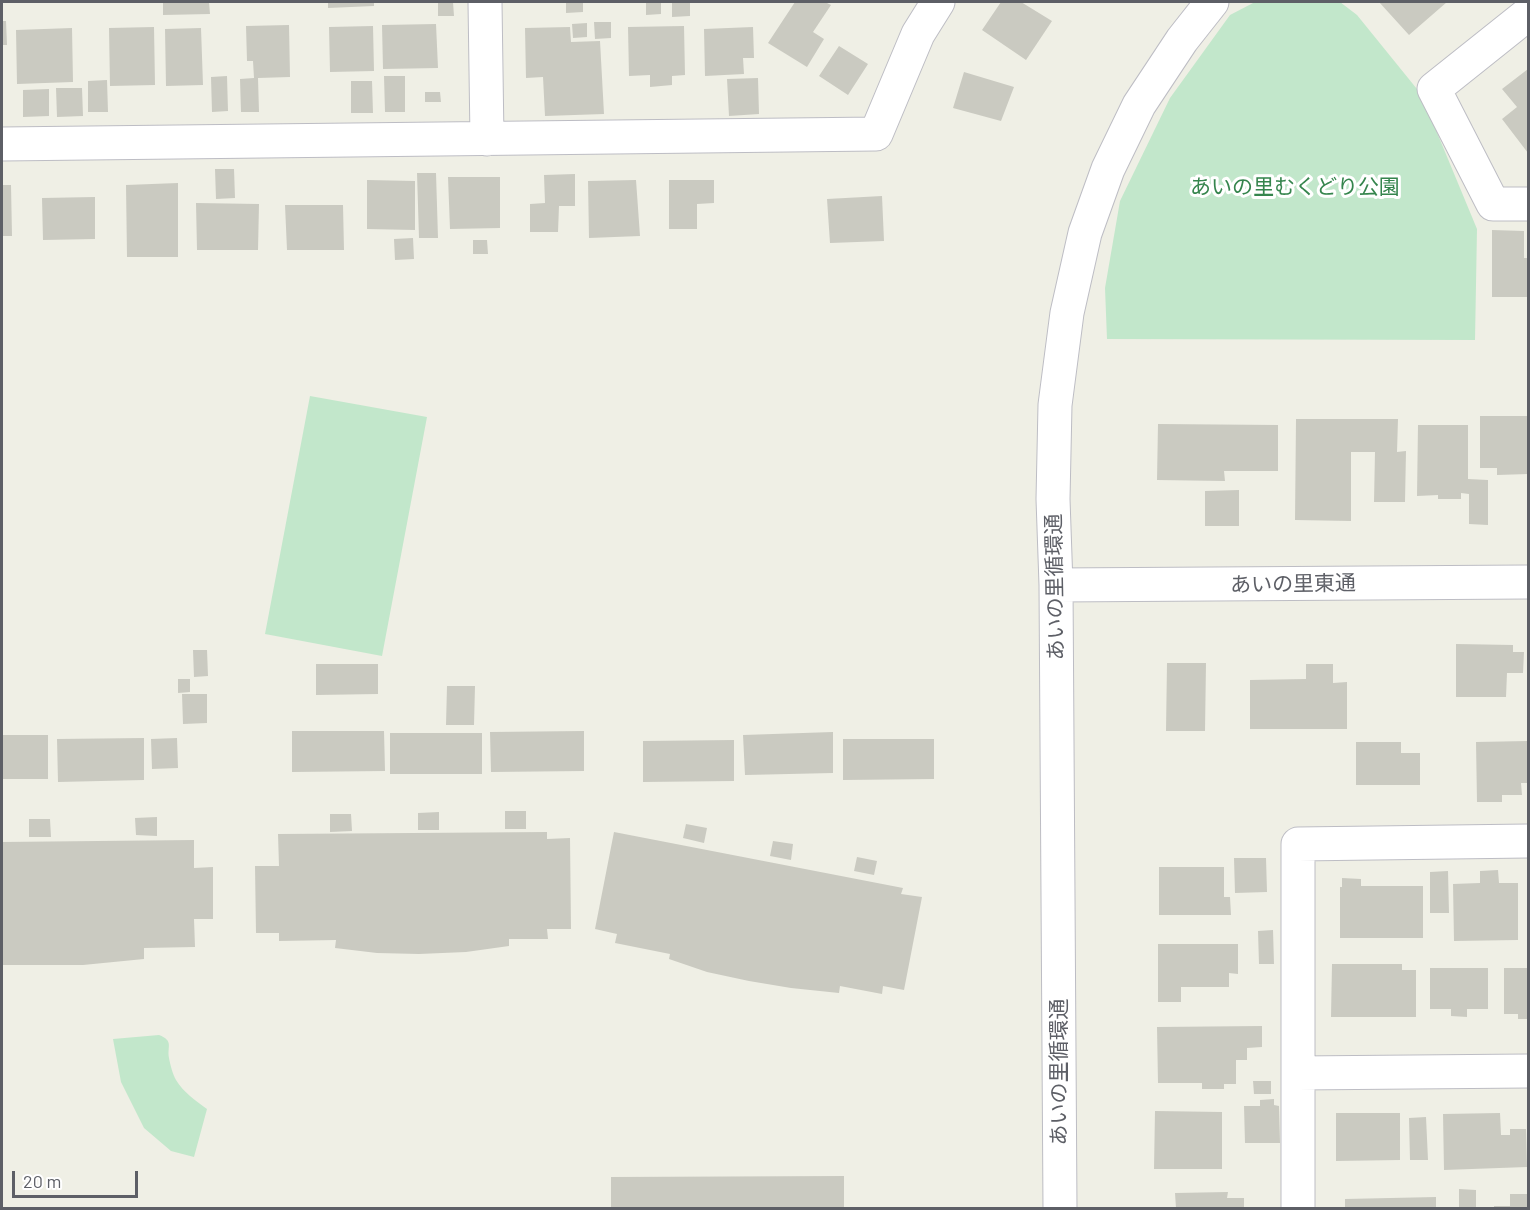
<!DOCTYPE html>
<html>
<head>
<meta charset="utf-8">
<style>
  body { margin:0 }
  #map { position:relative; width:1530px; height:1210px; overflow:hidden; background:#efefe5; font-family:Barlow,sans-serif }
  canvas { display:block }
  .frame { position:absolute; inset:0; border:3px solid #5d5f66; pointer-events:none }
  .scale { position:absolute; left:12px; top:1171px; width:126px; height:27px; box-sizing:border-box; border:3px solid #5d5f66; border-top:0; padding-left:8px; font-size:18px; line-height:21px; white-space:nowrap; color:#5d5f66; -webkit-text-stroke:4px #fff; paint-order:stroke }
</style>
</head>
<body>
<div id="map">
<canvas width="1530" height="1210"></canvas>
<div class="frame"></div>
<div class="scale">20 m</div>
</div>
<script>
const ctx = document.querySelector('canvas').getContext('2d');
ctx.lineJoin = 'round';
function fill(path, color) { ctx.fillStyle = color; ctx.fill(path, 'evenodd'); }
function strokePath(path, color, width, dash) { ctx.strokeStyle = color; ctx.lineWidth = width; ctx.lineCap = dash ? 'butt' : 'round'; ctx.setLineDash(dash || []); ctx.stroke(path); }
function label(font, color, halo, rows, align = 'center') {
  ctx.font = font + ' Barlow,"Noto Sans JP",sans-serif'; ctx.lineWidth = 6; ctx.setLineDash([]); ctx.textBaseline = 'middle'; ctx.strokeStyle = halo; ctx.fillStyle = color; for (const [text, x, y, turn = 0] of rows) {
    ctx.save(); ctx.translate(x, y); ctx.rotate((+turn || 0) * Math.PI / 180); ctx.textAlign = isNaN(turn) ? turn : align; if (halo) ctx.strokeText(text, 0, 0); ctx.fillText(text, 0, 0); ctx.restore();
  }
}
const green = new Path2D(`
  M1255,2H1340L1357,15L1421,94L1477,229L1475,340L1107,339L1105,288L1120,201L1170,98L1230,15Z
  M310,396L427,417L382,656L265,634Z
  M159,1035C174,1041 167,1046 169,1058C170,1064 173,1075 176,1080C183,1092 196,1101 207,1109L194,1157L171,1151L144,1128L121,1082L113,1039Z`);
const building = new Path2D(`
  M163,2H209L210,14L163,15Z
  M328,2H374V6L328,8Z
  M438,2H453L454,16H438Z
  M566,2H583V12L566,13Z
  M646,2H661V14L646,15Z
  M672,2H690V16L672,17Z
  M795,2H825L831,5L813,32L824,39L807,67L768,43Z
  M1001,2H1021L1052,21L1026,60L982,30Z
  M1379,2H1447L1409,35Z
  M2,21H6L7,45H2Z
  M594,22H611V38L595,39Z
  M587,23V37L573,38L572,24Z
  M436,24L438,68L383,69L382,25Z
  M289,25L290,77L258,78L259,112H241L240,79L254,78L253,61H247L246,26Z
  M373,26L374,71L330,72L329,27Z
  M684,26L685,75L672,76V85L650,87V75L629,76L628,27Z
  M154,27L155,85L110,86L109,28Z
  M570,27L571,42L600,41L604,114L545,116L543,77L526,78L525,28Z
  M753,27L754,58H743L744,74L705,76L704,29Z
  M72,28L73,82L17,84L16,30Z
  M201,28L203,85L166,86L165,29Z
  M839,46L868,64L848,95L819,76Z
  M1528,69V153L1502,119L1517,107L1502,89Z
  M964,72L1014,87L1001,121L953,108Z
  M227,76L228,111L212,112L211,77Z
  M384,76H405V112H385Z
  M758,78L759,114L729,116L727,79Z
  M107,80L108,112H88V81Z
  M351,81H372L373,113H351Z
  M56,88H82L83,116L57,117Z
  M49,89V116L23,117V90Z
  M425,92H440L441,102H425Z
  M215,169H234L235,198L216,199Z
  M417,173H436L438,238H419Z
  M575,174V206H559L558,232H530V204L545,203L544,175Z
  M448,177H500V228L450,229Z
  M367,180L415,181V230L367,229Z
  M636,180L640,236L589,238L588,181Z
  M669,180H714V203L697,204V229H669Z
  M178,183V257H127L126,185Z
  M2,185H11L12,236H2Z
  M882,196L884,241L830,243L827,199Z
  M95,197V239L43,240L42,198Z
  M196,203L259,204L258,250H197Z
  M285,205H343L344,250H287Z
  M1492,230L1524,231V258H1528V297H1492Z
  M413,238L414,259L395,260L394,239Z
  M473,240H487L488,254H473Z
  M1480,416H1528V474L1497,475V468H1480Z
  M1296,419H1398L1397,452L1406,451L1405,502H1374L1375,452H1351V521L1295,520Z
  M1158,424L1278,425V471H1224L1225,481L1157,480Z
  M1418,425H1468V479L1488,480V525L1469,524V494L1461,493V499H1438V495L1417,496Z
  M1239,490V526H1205V491Z
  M1456,644L1513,645V652H1524L1523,673H1507L1506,697H1456Z
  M193,650H207L208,676L194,677Z
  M1167,663H1206L1205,731H1166Z
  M316,664H378V694L316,695Z
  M1306,664H1333V683L1347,682V729H1250V680L1306,679Z
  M178,679H190V692L178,693Z
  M447,686H475L474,725H446Z
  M182,694H207V723L183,724Z
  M292,731H384L385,771L292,772Z
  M584,731V771L491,772L490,732Z
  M833,732V773L745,775L743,735Z
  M390,733H482V774H390Z
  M2,735H48V779H2Z
  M144,738V780L58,782L57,739Z
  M177,738L178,768L152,769L151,739Z
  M843,739H934V779L843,780Z
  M734,740V781L643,782V741Z
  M1528,741V783H1521L1522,795H1502V802H1477L1476,742Z
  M1356,742H1401V753H1420V785H1356Z
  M505,811H526V829H505Z
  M439,812V830H418V813Z
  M330,814H351L352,831L330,832Z
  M157,817V836L136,835L135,818Z
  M29,819H50L51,837H29Z
  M686,824L707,828L704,843L683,838Z
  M547,832V839L570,838L571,929H547L548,939H509V946L466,952L419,954L377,953L335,948L336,940L279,941V933H256L255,866H279L278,834Z
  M614,832L903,888L901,894L922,897L904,990L883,986L882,994L840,986L839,993L791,988L749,981L707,972L669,959L670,954L615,943L617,934L595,929Z
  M194,840V868L213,867V919H194L195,947L144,948V959L83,965H2V842Z
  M773,841L793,844L791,860L770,856Z
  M857,857L877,861L874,875L854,871Z
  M1234,858H1266L1267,892L1235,893Z
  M1159,867H1224V897H1230L1231,915H1159Z
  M1498,870L1499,883H1518V940L1454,941L1453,884L1480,883V871Z
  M1448,871L1449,913H1430V872Z
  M1342,878L1361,879V886H1423V938H1340V887H1342Z
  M1273,930L1274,964H1259L1258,931Z
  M1158,944H1238V974L1229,973V987H1181V1002H1158Z
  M1332,964H1402V970H1416V1017H1331Z
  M1430,968H1488V1009H1467V1017L1451,1016V1009H1430Z
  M1504,968H1528V1019H1518V1014H1504Z
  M1262,1026V1047L1247,1048V1060H1236V1084H1224V1089H1202V1083H1158L1157,1027Z
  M1253,1081H1271V1094H1254Z
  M1274,1099V1105L1279,1106L1280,1143H1245L1244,1106H1260V1100Z
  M1155,1111L1222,1112V1169H1154Z
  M1336,1113H1400V1160L1336,1161Z
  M1500,1113L1501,1135H1510V1129H1526L1527,1167L1444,1170L1443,1114Z
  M1426,1117L1428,1160H1410L1409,1118Z
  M844,1176V1208H611V1177Z
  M1459,1189L1476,1190V1208H1459Z
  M1228,1192L1227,1198H1244V1208H1176L1175,1193Z
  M1510,1194H1528V1208H1494V1206H1510Z
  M1436,1197V1208H1345V1199Z`);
const minor = new Path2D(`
  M485,2L487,139
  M1528,14L1434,89L1493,204H1528
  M2,144L876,134L918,34L938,2
  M1056,585L1528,582
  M1298,1073L1528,1071
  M1060,1208L1056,585L1053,499L1055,405L1067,313L1085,233L1108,169L1139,105L1182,40L1212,2
  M1298,1208V844L1528,841`);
const parkNames = [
  ["あいの里むくどり公園",1295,187]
];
const streetNames = [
  ["あいの里東通",1293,584,-1],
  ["あいの里循環通",1055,587,-91],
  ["あいの里循環通",1059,1072,-90]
];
fill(green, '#c2e7cb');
fill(building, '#cacac1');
strokePath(minor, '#bdbdc4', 35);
strokePath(minor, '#fff', 33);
label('21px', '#35854d', '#fff', parkNames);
label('21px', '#5d5f66', '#fff', streetNames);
</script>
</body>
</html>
